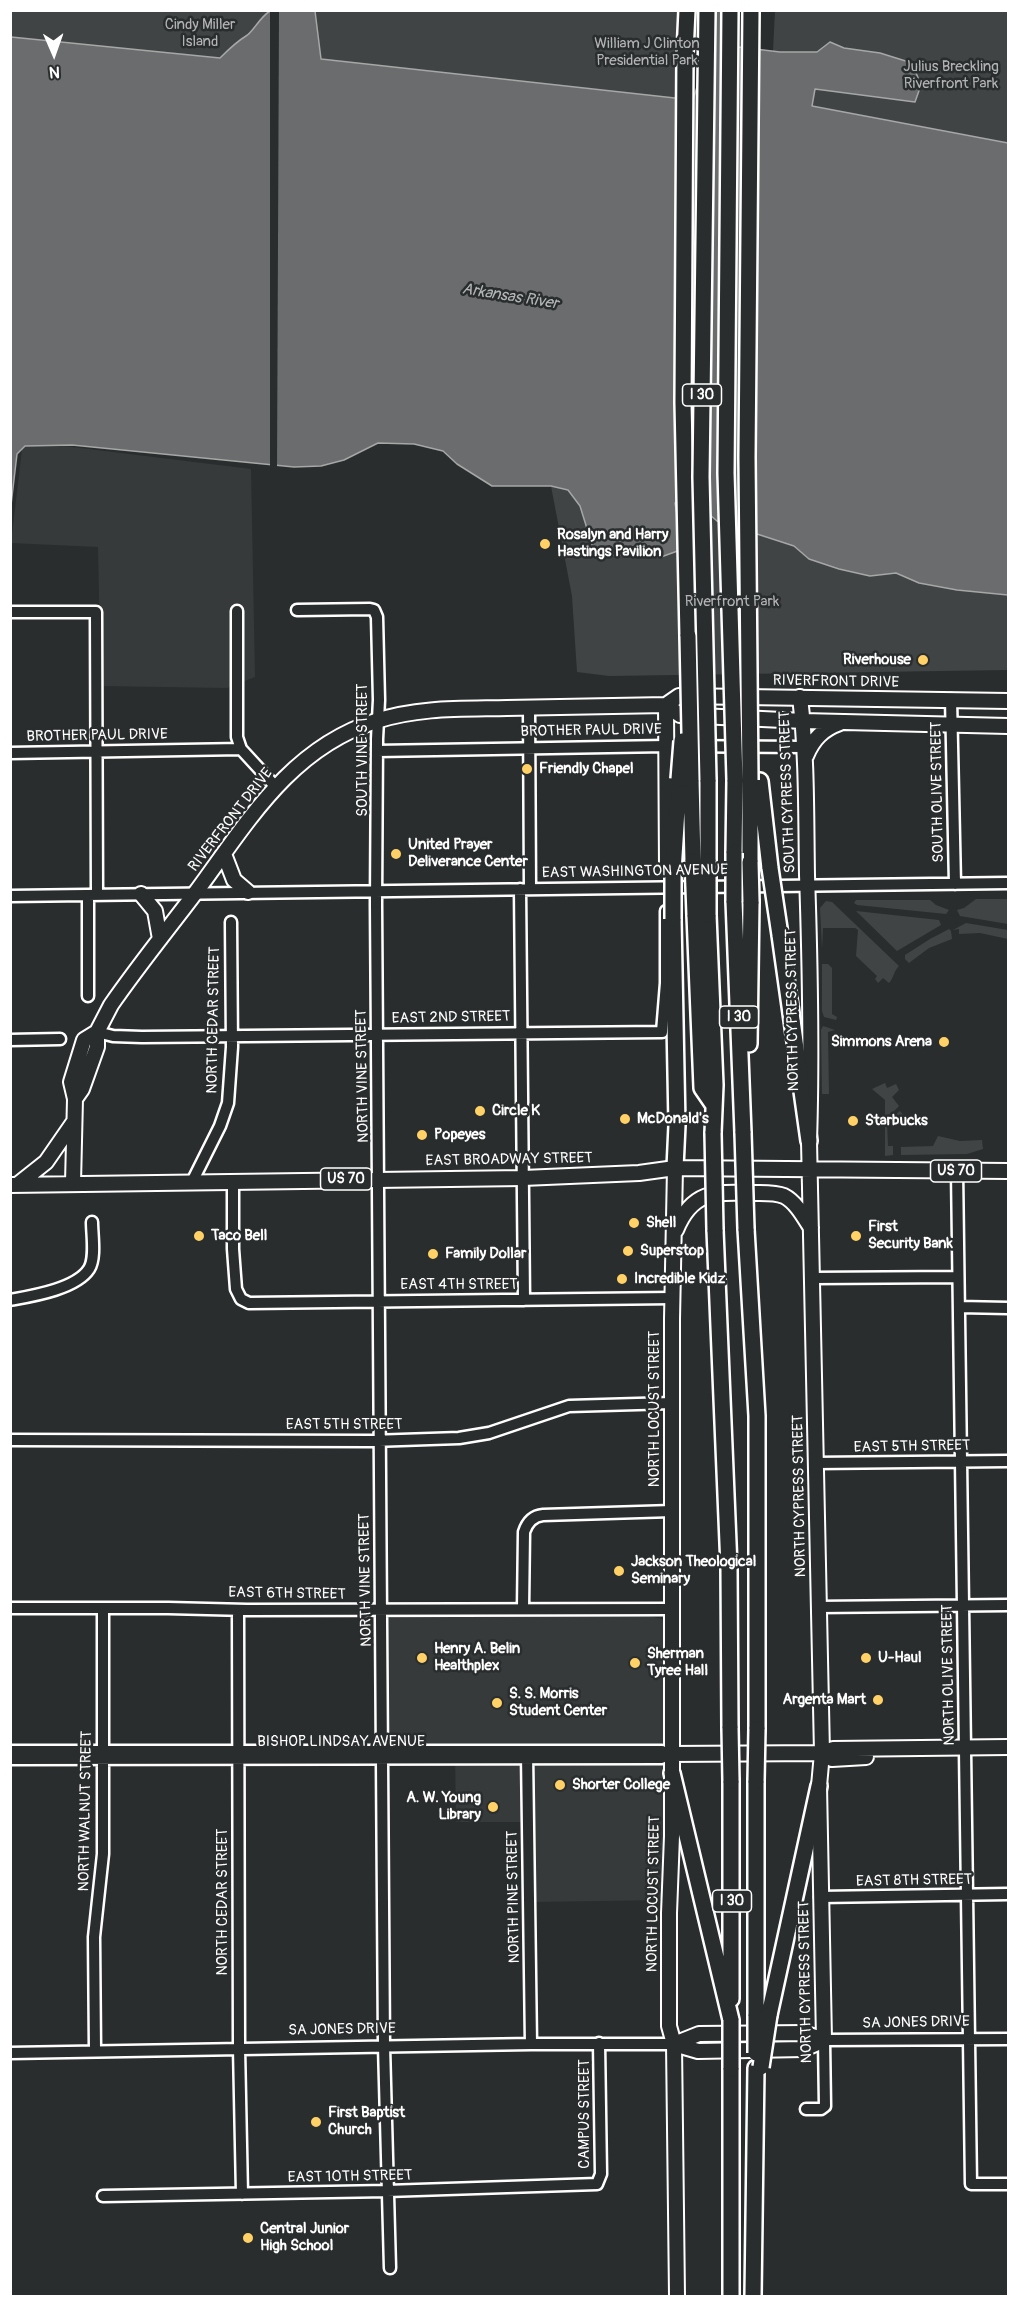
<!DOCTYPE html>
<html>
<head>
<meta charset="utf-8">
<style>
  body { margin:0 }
  #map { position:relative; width:1019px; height:2307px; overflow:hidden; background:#2a2d2e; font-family:Pangolin,sans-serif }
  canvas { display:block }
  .frame { position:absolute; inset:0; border:12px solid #fff; pointer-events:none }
  .north { position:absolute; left:24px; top:24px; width:60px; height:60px; -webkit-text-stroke:4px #2a2d2e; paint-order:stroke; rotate:178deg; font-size:16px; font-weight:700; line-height:24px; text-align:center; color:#fff }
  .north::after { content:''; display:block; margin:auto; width:21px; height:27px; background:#fff; clip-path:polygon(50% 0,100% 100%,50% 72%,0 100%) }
</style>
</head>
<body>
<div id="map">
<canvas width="1019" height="2307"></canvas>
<div class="frame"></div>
<div class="north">N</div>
</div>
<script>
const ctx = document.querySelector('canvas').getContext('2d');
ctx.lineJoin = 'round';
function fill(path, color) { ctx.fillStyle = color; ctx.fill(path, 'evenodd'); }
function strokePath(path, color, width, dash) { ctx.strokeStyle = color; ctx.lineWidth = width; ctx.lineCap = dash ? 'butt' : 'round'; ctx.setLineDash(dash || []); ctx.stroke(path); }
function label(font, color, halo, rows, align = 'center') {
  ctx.font = font + ' Pangolin,sans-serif'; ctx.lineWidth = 5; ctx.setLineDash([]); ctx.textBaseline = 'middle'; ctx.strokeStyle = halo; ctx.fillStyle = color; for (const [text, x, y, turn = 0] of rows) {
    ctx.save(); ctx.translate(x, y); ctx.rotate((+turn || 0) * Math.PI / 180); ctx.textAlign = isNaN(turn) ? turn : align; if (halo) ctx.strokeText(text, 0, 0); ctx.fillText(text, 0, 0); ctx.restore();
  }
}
const built = new Path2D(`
  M23,441L251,469L255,677L227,688L101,686L98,547L11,543Z
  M390,1616H649L662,1619L664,1623V1900L533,1902V1822H456L455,1748H392L389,1741V1618Z`);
const green = new Path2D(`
  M11,11H270C259,18 253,32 246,36C236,42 228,50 220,58L11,37Z
  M315,11H706L685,79L675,98L321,59Z
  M775,11H1008V143L812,106L780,52L773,51Z
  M551,486L568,490L580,506L593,548L681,500L694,501L717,521L794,546L809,559L870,576L896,573L919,583L957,590L1008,595V670L609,676L577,672L572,596Z
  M976,899H1008V924L960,916L957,910L964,908Z
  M856,900H930L936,905L949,910L946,914L857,905L854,903Z
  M826,901L832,902L899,966C893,972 894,978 889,983L883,978L878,983L875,979L877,976L856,956L858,930L855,928H823L822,949L820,908Z
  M856,911L939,920L941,925L897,951Z
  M966,923L1008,930V939L980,933L959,934V929L953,930Z
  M949,929L951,931L952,939L929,948L909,963L905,959V955L930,939Z
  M822,964H828L832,968V1014L837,1017L836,1020L824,1017L822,1011Z
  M823,1026L835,1030L828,1032L829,1094H822L821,1030Z
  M885,1083L887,1088L896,1084L899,1090L892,1097L899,1106L894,1111L896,1114L900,1111L905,1117L900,1122H887L888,1146H893V1155L885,1156V1100L872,1089Z
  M938,1136L960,1141L982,1140L983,1149L967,1154L901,1155V1147L933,1146Z`);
const water = new Path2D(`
  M270,11H315L321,59L693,100L697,87L709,66L706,11H730V46L780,52H817L830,42L844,48L880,53L912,63L921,85L915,102L815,89L812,106L1008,143V595L957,590L919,583L896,573L870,576L839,569L809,559L794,546L717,521L694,501L681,500L675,503L683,549L661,557L611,555L593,548L580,506L568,490L551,486H492L457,464L443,451L414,444L378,443L344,460L321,466L294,467L72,445L25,446L17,454L11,505V37L220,58C228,50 236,42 246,36C253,32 259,18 270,11Z`);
const pier = new Path2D(`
  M279,10V11L277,469L270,468V11Z`);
const minor = new Path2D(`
  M297,610L370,609L374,610L377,617L379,700L377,739L376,904L384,2046L390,2268
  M237,611V737L241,749
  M10,612H96L97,895
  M951,699L955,884
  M529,708L530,889
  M377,751L666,746L805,747
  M10,753L241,749L275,786
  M520,889L524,1300
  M88,895V996
  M10,896L1008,883
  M97,1032L113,1036L142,1037L662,1032L666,983V911
  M10,1040L60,1039
  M957,1171L971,2184H1008
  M192,1182L220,1126L228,1103L232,1047L231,922
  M233,1182V1249L236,1289L241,1299L249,1303L673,1298
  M813,1278L958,1277
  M10,1300C32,1296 76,1289 89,1269C96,1258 92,1235 92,1222
  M959,1307L1008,1308
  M10,1440L372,1441L459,1438L489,1433L569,1406L672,1403
  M815,1463L1008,1461
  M818,1607L1008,1605
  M10,1608H168L247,1610L671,1609
  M523,1608L524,1532C527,1523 532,1516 543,1515L672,1511
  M238,1610L239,2048L242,2194
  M10,1751H662
  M527,1754L531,2044
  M10,1759L661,1758L671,1754
  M820,1897L1008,1894
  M95,2050L94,1937L103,1854V1608
  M10,2053L531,2044H674
  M806,2109H821L825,2106L824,2040L1008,2039
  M103,2196L387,2191L597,2184L601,2174L599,2043`);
const major = new Path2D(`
  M800,697C807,756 806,816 807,875C810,964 812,1053 809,1141L822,1753L819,1786L824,2040
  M666,705L680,715L803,721L1008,726
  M666,705L667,868
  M806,756C813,739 823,729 840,723
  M224,854L234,880L248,892
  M141,894L155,911L160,939
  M75,1099L82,1089L97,1047V1032L111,1005C138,966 168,929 196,892C247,823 290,748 376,721C419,707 463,709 507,708C560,707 613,706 666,705L679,696L1008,701
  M675,1168L672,1319V1836L669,1913V2026L674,2044L677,2296
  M73,1183L75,1099L71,1082L84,1040L97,1032
  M10,1185L523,1178L639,1173L675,1168L1008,1171
  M17,1185L46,1162L73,1123
  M676,1230C692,1191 714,1192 751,1193C761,1193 775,1192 784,1196C796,1202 804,1217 811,1228
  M822,1753L832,1759L866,1757
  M671,1754L822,1753L833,1749L1008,1747
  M674,2044L699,2034L804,2033L824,2040
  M674,2044L698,2051L804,2049L824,2040`);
const highway = new Path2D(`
  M687,10L685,53L683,402L688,636
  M691,780L693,861
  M708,780V861
  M750,780V862
  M760,781L770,868
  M734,853L735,780
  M673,871L679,779
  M734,901L743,1133
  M695,915L702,1088L713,1104
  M708,915L715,1085L713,1133
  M673,919L677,1125L675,1168
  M780,935L809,1141
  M749,1044L751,902
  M746,1229L757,1416V1729
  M715,1230L729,1567L730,1728
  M672,1773L731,2020
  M731,1781V1999
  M769,2015L819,1786
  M756,2016V1781
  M731,2296V2068
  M753,2296L756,2068`);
const highwayBridge = new Path2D(`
  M707,10L701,477L708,780
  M730,10L726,473L735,780
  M688,636L691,780
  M679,779L682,741
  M750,780L747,457L751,10
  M734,853V901
  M693,861L695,915
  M750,862L751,902
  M770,868L780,935
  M708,915V861
  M673,919V871
  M713,1133L715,1230
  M743,1133L746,1229
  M730,1728L731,1781
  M756,1781L757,1729
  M756,2016V2053
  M731,2020V2068
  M761,2067L769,2015`);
const markers = [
  [545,544,6,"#ffd166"],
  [923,660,6,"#ffd166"],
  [527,769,6,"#ffd166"],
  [396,854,6,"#ffd166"],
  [944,1042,6,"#ffd166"],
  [480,1111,6,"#ffd166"],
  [625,1119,6,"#ffd166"],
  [853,1121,6,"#ffd166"],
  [422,1135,6,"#ffd166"],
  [634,1223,6,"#ffd166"],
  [199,1236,6,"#ffd166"],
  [856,1236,6,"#ffd166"],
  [628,1251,6,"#ffd166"],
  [433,1254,6,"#ffd166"],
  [622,1279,6,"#ffd166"],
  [619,1571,6,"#ffd166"],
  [422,1658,6,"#ffd166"],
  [866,1658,6,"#ffd166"],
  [635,1663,6,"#ffd166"],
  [878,1700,6,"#ffd166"],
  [497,1703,6,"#ffd166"],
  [560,1785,6,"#ffd166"],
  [493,1807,6,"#ffd166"],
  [316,2122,6,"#ffd166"],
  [248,2238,6,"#ffd166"]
];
const shields = [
  [702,395,39],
  [739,1017,39],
  [956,1171,51],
  [346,1179,51],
  [732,1901,39]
];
const shieldNames = [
  ["I 30",702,395],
  ["I 30",739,1017],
  ["US 70",956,1171],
  ["US 70",346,1179],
  ["I 30",732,1901]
];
const parkNames = [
  ["Cindy Miller",200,25],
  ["Island",200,42],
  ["William J Clinton",647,44],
  ["Presidential Park",647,61],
  ["Julius Breckling",951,67],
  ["Riverfront Park",951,84],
  ["Riverfront Park",732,602]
];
const poiNames = [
  ["Rosalyn and Harry",557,535],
  ["Hastings Pavilion",557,552],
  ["Riverhouse",911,660,"right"],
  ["Friendly Chapel",539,769],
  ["United Prayer",408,845],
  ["Deliverance Center",408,862],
  ["Simmons Arena",932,1042,"right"],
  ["Circle K",492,1111],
  ["McDonald's",637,1119],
  ["Starbucks",865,1121],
  ["Popeyes",434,1135],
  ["Shell",646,1223],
  ["First",868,1227],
  ["Security Bank",868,1244],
  ["Taco Bell",211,1236],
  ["Superstop",640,1251],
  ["Family Dollar",445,1254],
  ["Incredible Kidz",634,1279],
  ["Jackson Theological",631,1562],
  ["Seminary",631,1579],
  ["Henry A. Belin",434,1649],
  ["Healthplex",434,1666],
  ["Sherman",647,1654],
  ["Tyree Hall",647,1671],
  ["U-Haul",878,1658],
  ["S. S. Morris",509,1694],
  ["Student Center",509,1711],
  ["Argenta Mart",866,1700,"right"],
  ["Shorter College",572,1785],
  ["A. W. Young",481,1798,"right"],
  ["Library",481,1815,"right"],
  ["First Baptist",328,2113],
  ["Church",328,2130],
  ["Central Junior",260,2229],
  ["High School",260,2246]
];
const streetNames = [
  ["RIVERFRONT DRIVE",836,682,1],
  ["BROTHER PAUL DRIVE",591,731,-1],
  ["BROTHER PAUL DRIVE",97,736,-1],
  ["SOUTH VINE STREET",363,750,-90],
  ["SOUTH CYPRESS STREET",788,792,-92],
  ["SOUTH OLIVE STREET",938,792,-91],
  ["RIVERFRONT DRIVE",231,820,-52],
  ["EAST WASHINGTON AVENUE",635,872,-1],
  ["NORTH CYPRESS STREET",793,1010,-91],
  ["EAST 2ND STREET",451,1018,-1],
  ["NORTH CEDAR STREET",214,1020,-89],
  ["NORTH VINE STREET",363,1076,-91],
  ["EAST BROADWAY STREET",509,1160,-1],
  ["EAST 4TH STREET",459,1285],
  ["NORTH LOCUST STREET",655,1409,-90],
  ["EAST 5TH STREET",344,1425],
  ["EAST 5TH STREET",912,1447,-1],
  ["NORTH CYPRESS STREET",800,1496,-91],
  ["NORTH VINE STREET",366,1580,-91],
  ["EAST 6TH STREET",287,1594,1],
  ["NORTH OLIVE STREET",949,1675,-91],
  ["BISHOP LINDSAY AVENUE",341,1742],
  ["NORTH WALNUT STREET",86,1811,-89],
  ["EAST 8TH STREET",914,1881,-1],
  ["NORTH LOCUST STREET",654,1894,-89],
  ["NORTH PINE STREET",514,1897,-91],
  ["NORTH CEDAR STREET",223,1902,-90],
  ["NORTH CYPRESS STREET",806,1982,-91],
  ["SA JONES DRIVE",916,2023,-1],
  ["SA JONES DRIVE",342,2030,-1],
  ["CAMPUS STREET",585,2114,-90],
  ["EAST 10TH STREET",350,2177,-1]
];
const waterNames = [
  ["Arkansas River",510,297,9]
];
fill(built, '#373a3b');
fill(green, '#414445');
fill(water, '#6a6c6d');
strokePath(water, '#a6a7a7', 1.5);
fill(pier, '#2a2d2e');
strokePath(minor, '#fff', 15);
strokePath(major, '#fff', 18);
strokePath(highway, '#fff', 20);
strokePath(minor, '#2a2d2e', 10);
strokePath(major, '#2a2d2e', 14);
strokePath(highway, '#2a2d2e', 15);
strokePath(highwayBridge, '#fff', 20, []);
strokePath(highwayBridge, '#2a2d2e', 15);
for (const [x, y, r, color] of markers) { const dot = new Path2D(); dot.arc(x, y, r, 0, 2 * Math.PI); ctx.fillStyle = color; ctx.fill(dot); strokePath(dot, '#2a2d2e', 2); }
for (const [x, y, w] of shields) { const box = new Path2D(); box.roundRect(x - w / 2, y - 11, w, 22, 4.5); ctx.fillStyle = '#2a2d2e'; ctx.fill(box); strokePath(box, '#fff', 1.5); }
label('bold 14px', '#fff', null, shieldNames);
label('15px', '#b3b4b5', '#2a2d2e', parkNames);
label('bold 15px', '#fff', '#2a2d2e', poiNames, 'left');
label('15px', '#fff', '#2a2d2e', streetNames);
label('italic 16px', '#b4b6b6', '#2a2d2e', waterNames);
</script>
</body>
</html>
